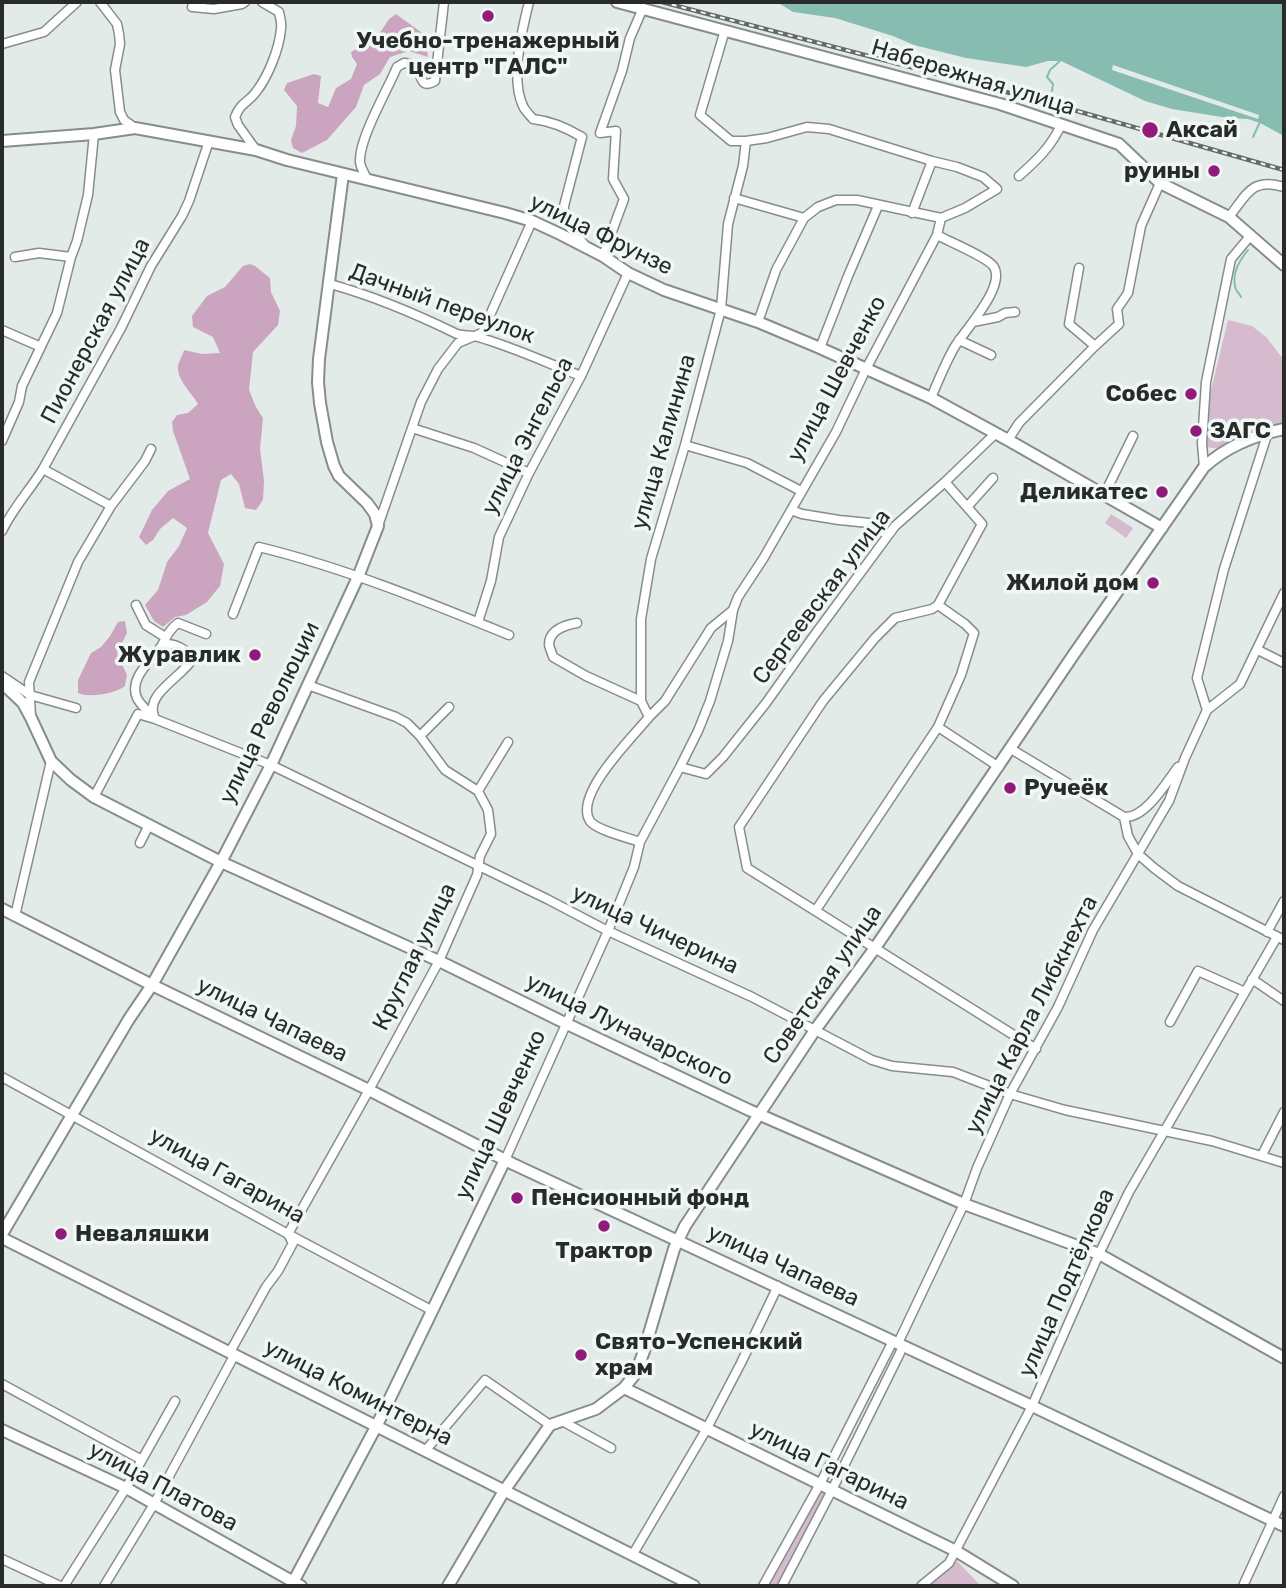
<!DOCTYPE html>
<html>
<head>
<meta charset="utf-8">
<style>
  body { margin:0 }
  #map { position:relative; width:1286px; height:1588px; overflow:hidden; background:#e3ebe9; font-family:Rubik,sans-serif }
  canvas { display:block }
  .frame { position:absolute; inset:0; border:4px solid #282b2a; pointer-events:none }
</style>
</head>
<body>
<div id="map">
<canvas width="1286" height="1588"></canvas>
<div class="frame"></div>
</div>
<script>
const ctx = document.querySelector('canvas').getContext('2d');
ctx.lineJoin = 'round';
function fill(path, color) { ctx.fillStyle = color; ctx.fill(path, 'evenodd'); }
function strokePath(path, color, width, dash) { ctx.strokeStyle = color; ctx.lineWidth = width; ctx.lineCap = dash ? 'butt' : 'round'; ctx.setLineDash(dash || []); ctx.stroke(path); }
function label(font, color, halo, rows, align = 'center') {
  ctx.font = font + ' Rubik,sans-serif'; ctx.lineWidth = 7; ctx.setLineDash([]); ctx.textBaseline = 'middle'; ctx.strokeStyle = halo; ctx.fillStyle = color; for (const [text, x, y, turn = 0] of rows) {
    ctx.save(); ctx.translate(x, y); ctx.rotate((+turn || 0) * Math.PI / 180); ctx.textAlign = isNaN(turn) ? turn : align; if (halo) ctx.strokeText(text, 0, 0); ctx.fillText(text, 0, 0); ctx.restore();
  }
}
const green = new Path2D(`
  M1228,320L1252,326L1266,337L1284,360V423L1220,449L1206,447L1207,407Z
  M1111,514L1133,528L1126,538L1105,523Z
  M820,1489L827,1493L777,1586H768L791,1547Z
  M957,1561L981,1586H930Z`);
const forest = new Path2D(`
  M396,14L425,35L428,57L409,51L390,57L380,74L364,85L356,107L327,140L302,153L293,148L291,140L296,126L297,106L284,90L287,83L314,74L321,76L318,103L328,107L336,88L351,79L357,64L352,57L351,52L377,37L389,19Z
  M250,264L255,266L270,278L271,292L280,311L278,325L253,352L249,390L256,407L263,418L260,449L264,481L263,500L256,510L245,508L239,484L231,474L221,480L208,533L224,564L220,586L207,602L186,615L175,617L163,627L154,621L145,605L158,590L167,562L179,546L187,528L173,518L160,529L153,540L146,545L139,537L152,510L168,491L190,479L173,431L172,422L177,415L188,413L198,404C192,393 177,380 178,367C178,362 183,355 184,350L202,354L220,353L213,337L193,327L192,316L207,296L225,287L243,266Z
  M125,621L127,633L117,653L127,675L125,686C115,694 89,698 78,693V680L91,653L101,647L110,636L118,622Z`);
const water = new Path2D(`
  M777,2H1284V136L1260,123L1248,119L1228,118L1172,109L1145,101L1061,61H1048L1026,67L966,58L914,45L893,36L835,18L793,12Z`);
const pier = new Path2D(`
  M1113,65L1259,115L1258,119L1112,70Z`);
const stream = new Path2D(`
  M1052,91L1053,84L1047,77L1050,70L1062,59
  M1253,137L1260,122
  M1241,297C1239,293 1235,290 1235,286C1232,272 1240,260 1248,250`);
const street = new Path2D(`
  M100,2L117,24L119,34L120,44L115,70L120,112L124,120L135,128
  M529,2C522,30 510,79 523,106C525,111 530,115 533,119C551,121 567,128 582,137
  M192,7L214,9L242,4L245,2
  M2,44L44,32L77,2
  M582,137L564,206C563,223 573,232 584,244
  M256,150L238,125L235,117C241,102 248,103 256,92C269,75 279,49 281,29C282,23 280,17 279,12L262,2
  M1019,176C1037,160 1051,147 1061,125
  M367,179C364,172 359,166 360,159C361,135 387,91 397,67L404,63C409,64 412,63 416,67C423,75 419,90 435,81L444,2
  M734,198L804,218
  M912,213L932,161
  M1229,217C1247,194 1252,177 1284,187
  M603,256L624,199L613,179L616,131L600,133L622,71L630,38L643,8
  M15,257L39,253L71,257
  M1079,268L1069,324L1095,346
  M330,284C374,296 416,314 457,334C464,336 471,335 478,337C513,347 547,363 581,376
  M758,322L776,270L804,218L818,207L836,200H857L941,218
  M973,322L998,317L1005,313L1015,312
  M2,330L41,347
  M959,340L991,355
  M820,348L848,276L878,206
  M931,398C938,381 945,364 954,348C964,331 1006,287 994,267C989,258 948,241 937,235
  M412,428L474,448L529,473
  M1008,440L1019,423L1095,346L1119,324L1117,309L1128,293L1141,226L1160,183
  M2,441L19,402L22,386L57,313L71,257L77,241L88,195L94,134
  M685,445L747,463L801,491
  M1204,467L1202,443L1206,382L1231,259L1251,235
  M43,469L111,506
  M1104,495L1133,436
  M967,507L993,478
  M791,510L802,514L839,520L869,523L888,535
  M378,526L421,402L438,369L458,343L482,333L532,221
  M2,531C13,508 30,490 43,469L121,328L151,266L182,216L189,201L209,141
  M136,605L146,625L165,637
  M938,605L932,609L895,618L875,638L823,701L739,827L747,868L1036,1049
  M233,614L259,547C345,568 428,602 509,635
  M478,622L491,581L499,537L529,473L581,376L628,273
  M577,623C565,625 549,630 549,645C549,646 553,656 553,657L586,676L641,701
  M1258,650L1284,663
  M2,676L30,695L76,708
  M1207,710L1197,678L1224,569L1268,432
  M31,716L29,682L78,562L111,506L145,461L151,449
  M154,716C145,693 184,676 193,658C184,649 177,643 163,644
  M649,717L665,701L711,628L733,610
  M155,719C150,713 140,705 137,698C128,677 153,660 162,645C167,636 169,630 178,623L206,634
  M938,727L999,767
  M420,736L449,707
  M1011,749L1124,817L1128,836L1138,854L1154,868L1178,886L1284,940
  M680,767L706,774L723,757L766,703L813,637L895,526L945,482L996,433
  M478,791L508,742
  M94,797L138,714L155,719L271,765L547,899L608,931L752,997L872,1060L892,1066L953,1072L1010,1094L1065,1110L1212,1141L1284,1163
  M1124,817C1145,819 1166,783 1178,767
  M640,842C629,838 596,830 590,821C573,795 633,737 649,717L641,701V619L651,559L685,445L721,309L728,224L743,166L746,141H731L700,115L725,30
  M140,843L149,825
  M816,910L938,727L961,675L974,633L965,624L938,605L982,524L945,482
  M15,916L51,761
  M1267,932L1284,901
  M1252,979L1284,1001
  M1170,1022L1198,971L1245,992
  M2,1077L288,1234L433,1311
  M1262,1155L1284,1112
  M505,1160L608,931L634,867L640,842L680,767L698,731L710,701L728,641L733,610L738,597L763,559L836,432L866,369L937,235L941,218L965,208L997,189L983,177L957,167L932,161L829,129L807,127L767,138L746,141
  M899,1341L964,1204L977,1168L1010,1094L1058,1007L1093,930L1169,801L1185,758L1207,710L1240,684L1284,593
  M230,1352L266,1287L278,1271L293,1243L288,1234L369,1090L439,961L477,875L480,856L491,834L488,810L478,791L445,770L420,736L407,723L396,717L308,685
  M2,1384L142,1460
  M562,1421L611,1448
  M425,1451L485,1380L550,1425
  M633,1554L706,1430L741,1363L778,1286
  M2,1559L60,1586
  M64,1586L126,1488L175,1401
  M104,1586L154,1504L235,1354
  M763,1586L820,1484L893,1341H896
  M782,1586L832,1490L899,1355L903,1346L900,1343
  M921,1586L949,1563L1032,1406L1099,1254L1129,1192L1277,937
  M1243,1586L1284,1496`);
const secondary = new Path2D(`
  M617,2L1000,104L1119,144L1160,183L1229,217L1284,265
  M2,141L94,134L135,128L256,150L287,160L505,213L532,221L560,234L603,256L628,273L664,290L758,322L820,348L931,398L1008,440L1162,528
  M2,683L23,703L31,718L51,761L71,780L94,797L221,862L439,961L567,1024L749,1110L964,1204L1099,1254L1284,1358
  M2,909L152,985L369,1090L513,1164L1032,1406L1284,1526
  M2,1234L72,1115L129,1019L152,985L221,862L271,765L307,687L358,577L378,526L375,514L367,503L339,476L334,466L327,442L320,403L318,382L319,359L343,174
  M2,1238L694,1586
  M624,1388L956,1551L1013,1586
  M2,1430L126,1488L301,1586
  M291,1586L377,1425L505,1160
  M448,1586L504,1491L550,1425L596,1409L624,1388L636,1373L644,1351L674,1249L685,1226L815,1030L875,948L1074,654L1204,467C1226,447 1255,435 1284,429`);
const rail = new Path2D(`
  M662,2L1056,105L1284,170`);
const markers = [
  [488,16,7,"#901b7a"],
  [1150,130,9,"#901b7a"],
  [1214,171,7,"#901b7a"],
  [1191,394,7,"#901b7a"],
  [1196,431,7,"#901b7a"],
  [1162,492,7,"#901b7a"],
  [1153,583,7,"#901b7a"],
  [255,655,7,"#901b7a"],
  [1010,788,7,"#901b7a"],
  [517,1198,7,"#901b7a"],
  [604,1226,7,"#901b7a"],
  [61,1234,7,"#901b7a"],
  [581,1355,7,"#901b7a"]
];
const poiNames = [
  ["Учебно-тренажерный",488,41,"center"],
  ["центр \"ГАЛС\"",488,67,"center"],
  ["Аксай",1166,130],
  ["руины",1200,171,"right"],
  ["Собес",1177,394,"right"],
  ["ЗАГС",1210,431],
  ["Деликатес",1148,492,"right"],
  ["Жилой дом",1139,583,"right"],
  ["Журавлик",241,655,"right"],
  ["Ручеёк",1024,788],
  ["Пенсионный фонд",531,1198],
  ["Неваляшки",75,1234],
  ["Трактор",604,1251,"center"],
  ["Свято-Успенский",595,1342],
  ["храм",595,1368]
];
const streetNames = [
  ["Набережная улица",973,78,17],
  ["улица Фрунзе",601,235,26],
  ["Дачный переулок",442,304,20],
  ["Пионерская улица",96,331,-62],
  ["улица Шевченко",837,379,-62],
  ["улица Энгельса",528,436,-63],
  ["улица Калинина",664,442,-74],
  ["Сергеевская улица",822,597,-53],
  ["улица Революции",270,713,-64],
  ["улица Чичерина",655,930,25],
  ["Круглая улица",415,957,-64],
  ["Советская улица",823,985,-55],
  ["улица Карла Либкнехта",1032,1015,-63],
  ["улица Чапаева",272,1020,26],
  ["улица Луначарского",629,1030,26],
  ["улица Шевченко",501,1115,-65],
  ["улица Гагарина",227,1176,29],
  ["улица Чапаева",783,1266,25],
  ["улица Подтёлкова",1067,1283,-66],
  ["улица Коминтерна",358,1393,27],
  ["улица Гагарина",829,1466,26],
  ["улица Платова",163,1487,28]
];
fill(green, '#d5bbcd');
fill(forest, '#cba5bf');
fill(water, '#87bcb1');
fill(pier, '#e3ebe9');
strokePath(stream, '#87bcb1', 2);
strokePath(street, '#868d8c', 11);
strokePath(secondary, '#868d8c', 14);
strokePath(street, '#fff', 8);
strokePath(secondary, '#fff', 10);
strokePath(rail, '#656a69', 4.5);
strokePath(rail, '#f0f8f6', 2, [5]);
for (const [x, y, r, color] of markers) { const dot = new Path2D(); dot.arc(x, y, r, 0, 2 * Math.PI); ctx.fillStyle = color; ctx.fill(dot); strokePath(dot, '#f0f8f6', 2.5); }
label('bold 23px', '#282b2a', '#f0f8f6', poiNames, 'left');
label('23px', '#282b2a', '#f0f8f6', streetNames);
</script>
</body>
</html>
